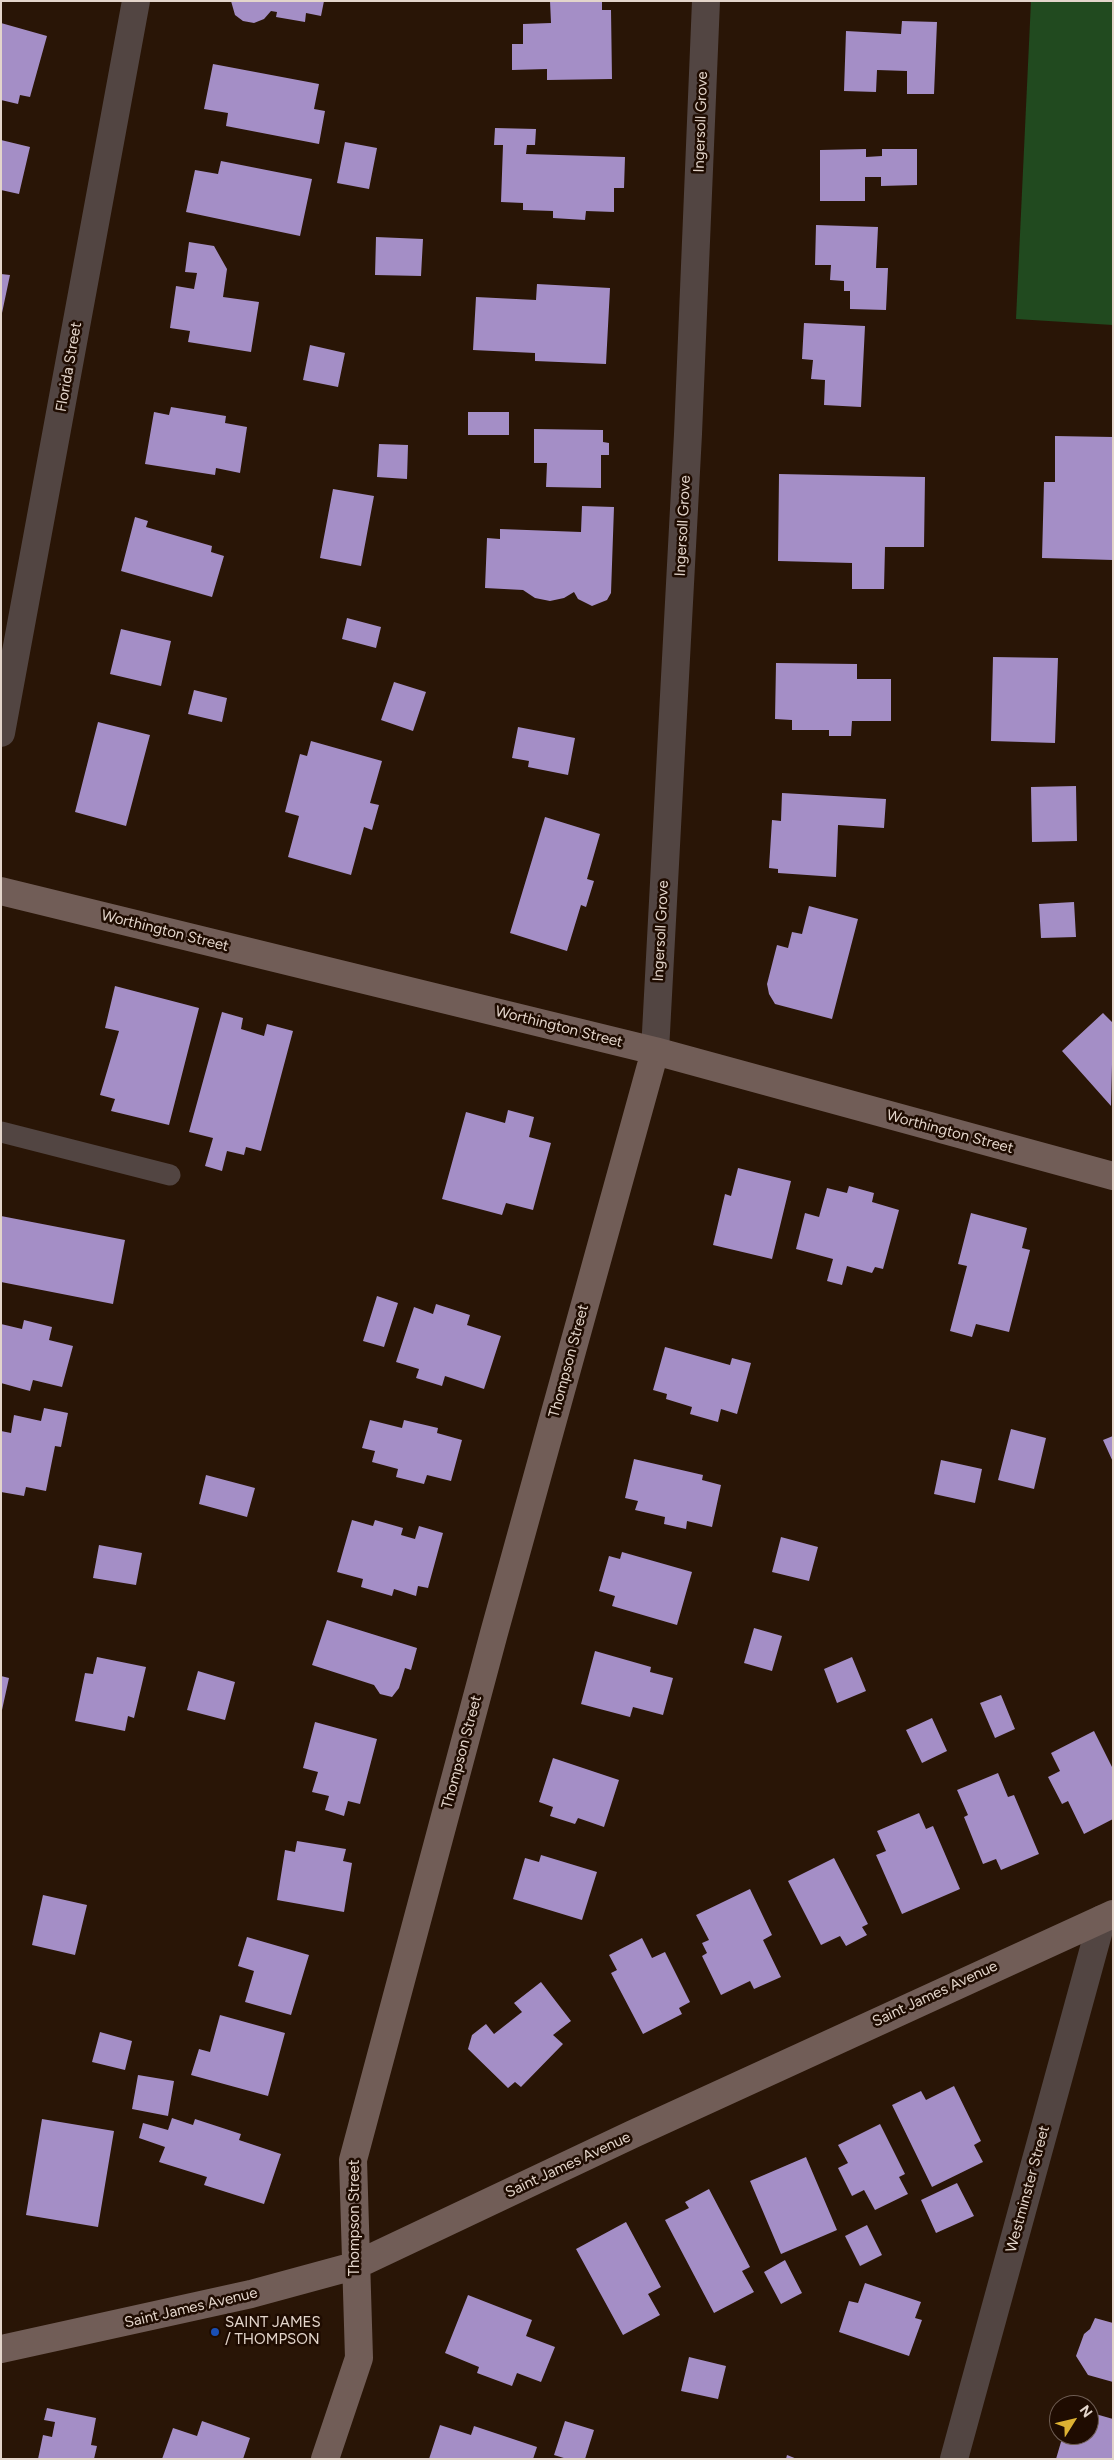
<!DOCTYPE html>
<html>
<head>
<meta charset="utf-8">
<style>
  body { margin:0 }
  #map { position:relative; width:1114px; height:2460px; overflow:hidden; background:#291506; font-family:Figtree,sans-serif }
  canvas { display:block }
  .frame { position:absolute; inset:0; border:2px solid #e3d5cb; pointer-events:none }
  .north { position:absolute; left:1049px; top:2395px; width:50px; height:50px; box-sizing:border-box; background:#1f0c01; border:1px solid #6d5c52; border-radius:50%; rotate:54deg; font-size:14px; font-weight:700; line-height:20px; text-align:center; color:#e3d5cb }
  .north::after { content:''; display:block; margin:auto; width:18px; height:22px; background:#ddb233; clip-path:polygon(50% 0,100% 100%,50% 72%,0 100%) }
</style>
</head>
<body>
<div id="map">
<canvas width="1114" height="2460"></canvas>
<div class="frame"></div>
<div class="north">N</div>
</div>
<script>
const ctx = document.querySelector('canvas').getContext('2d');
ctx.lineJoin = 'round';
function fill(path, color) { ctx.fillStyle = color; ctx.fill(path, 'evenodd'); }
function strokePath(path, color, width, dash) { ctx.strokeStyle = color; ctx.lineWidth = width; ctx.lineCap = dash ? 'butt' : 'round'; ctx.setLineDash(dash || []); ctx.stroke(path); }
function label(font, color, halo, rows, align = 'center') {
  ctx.font = font + ' Figtree,sans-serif'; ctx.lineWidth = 5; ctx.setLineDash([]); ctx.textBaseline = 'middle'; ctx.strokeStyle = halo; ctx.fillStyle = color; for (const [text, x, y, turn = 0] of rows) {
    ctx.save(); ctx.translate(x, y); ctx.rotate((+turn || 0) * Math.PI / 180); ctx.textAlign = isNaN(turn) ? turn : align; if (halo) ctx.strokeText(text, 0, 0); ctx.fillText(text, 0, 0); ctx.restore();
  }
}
const forest = new Path2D(`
  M1031,1H1113V325L1016,319Z`);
const building = new Path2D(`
  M231,1H324L321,16L306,13L305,22L276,17L277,12L271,11L264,19L254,23L243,21L235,15Z
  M550,1H602V10H611L612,79L547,80V69L512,70V44H523V24L551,23Z
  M902,21L937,22L934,94H907V71L877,70L876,92L844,91L846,31L901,34Z
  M1,23L47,36L30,97L20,95L18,104L1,100Z
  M213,64L319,84L314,109L325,111L319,144L226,126L228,113L204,109Z
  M495,128L536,129L535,145H527L526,154L625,157L624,188H614V212L586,211L585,220L553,218V211L523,210V203L501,202L503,145H494Z
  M1,140L30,147L19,194L1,190Z
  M345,142L377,148L369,189L337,183Z
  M866,149V157L882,156V149H917V185L881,186V177H865V201H820V150Z
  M221,161L312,179L300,236L186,212L195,170L218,174Z
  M816,225L878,227L876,268H888L886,310L850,309V291H844V281L830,280L831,265H815Z
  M376,237L423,239L421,276L375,275Z
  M189,242L214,246L227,269L223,297L259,302L251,352L188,342L190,331L170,328L176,286L194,289L197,273L185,272Z
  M1,274L10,275L2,313H1Z
  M537,284L610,288L606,364L535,361V353L473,350L476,297L536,300Z
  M804,323L865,326L861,407L824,405L825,380L811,379L813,360L802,359Z
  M310,345L345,353L338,387L303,380Z
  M171,407L226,416L225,423L247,427L240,473L216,468L215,475L145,464L154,412L169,415Z
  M468,412H509V435H468Z
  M534,429L603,430V442L609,443V455H601V488L546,487L547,463H534Z
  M1055,436L1113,437V560L1042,558L1044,482H1055Z
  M379,444L408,445L407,479L377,477Z
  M779,474L925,477L924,547H885L884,589H852V563L778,561Z
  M333,489L374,496L361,566L320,558Z
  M582,506L614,507L611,593L607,600L592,606L578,599L574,592L564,598L550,601L535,598L523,590L485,588L487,538L500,539V529L581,532Z
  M135,517L148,521L146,527L212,546L211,552L224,556L212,597L121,571Z
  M347,618L381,627L376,648L342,639Z
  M121,629L171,641L161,686L110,674Z
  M993,657L1058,658L1055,743L991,741Z
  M776,663L857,664V679H891V721H852L851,736H829V730H792V720L775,719Z
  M394,682L426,692L413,731L381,720Z
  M194,690L227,698L222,722L188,714Z
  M98,722L150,735L126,826L75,812Z
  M518,727L575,738L568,775L528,767L529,761L512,758Z
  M311,741L382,761L370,803L379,805L372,830L364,827L351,875L288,857L299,816L285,812L300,754L307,756Z
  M1076,786L1077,841L1032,842L1031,787Z
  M782,793L886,799L884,828L838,825L836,877L778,873V869L769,868L772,820L781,821Z
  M545,817L600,834L587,879L594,881L586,907L581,905L567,951L510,933Z
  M1074,902L1076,937L1041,938L1039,904Z
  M809,906L858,919L832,1019L775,1004L769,994L767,984L777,945L788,948L792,932L802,934Z
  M115,986L199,1008L169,1125L111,1111L115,1099L100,1095L119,1031L105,1028Z
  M222,1012L243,1018L241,1029L264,1036L267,1024L293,1031L261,1151L246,1147L244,1155L227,1151L222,1171L205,1166L213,1138L189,1132Z
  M1103,1013L1113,1023L1111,1106L1062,1051Z
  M508,1110L534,1117L529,1137L551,1143L533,1210L506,1203L502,1215L442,1199L466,1112L505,1123Z
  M738,1168L791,1181L772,1259L713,1245L725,1194L731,1196Z
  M849,1186L874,1193L872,1202L899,1210L883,1269L875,1267L872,1273L847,1266L842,1285L827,1281L833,1259L796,1249L805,1213L819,1217L827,1188L847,1193Z
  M971,1213L1027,1228L1022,1248L1030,1250L1009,1332L976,1324L972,1337L950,1331L967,1266L958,1264Z
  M1,1216L125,1240L113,1304L1,1282Z
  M377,1296L398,1303L384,1347L363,1341Z
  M436,1304L470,1315L467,1325L501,1336L484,1389L445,1376L442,1386L416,1378L419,1369L396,1362L414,1307L433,1314Z
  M24,1320L52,1327L49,1340L73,1346L62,1387L33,1380L30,1391L1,1383V1324L22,1329Z
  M665,1347L730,1365L732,1358L751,1363L737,1414L721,1409L718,1422L690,1414L692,1407L666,1399L667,1394L653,1390Z
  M44,1408L68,1413L61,1447L55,1446L46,1491L26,1487L24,1496L1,1492V1431L11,1433L14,1415L41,1421Z
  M370,1420L402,1428L404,1420L438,1428L437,1433L462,1440L451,1481L427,1475L424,1484L396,1477L398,1469L372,1462L375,1451L362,1448Z
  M1011,1429L1046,1438L1034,1489L998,1480Z
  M1113,1436V1462L1103,1440Z
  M634,1459L703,1475L702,1480L721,1485L712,1527L687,1521L686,1529L664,1524L665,1517L635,1510L638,1501L625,1498Z
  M941,1460L982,1469L975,1503L934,1494Z
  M206,1475L255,1488L247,1517L199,1504Z
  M352,1520L373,1526L375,1520L403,1528L401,1535L415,1539L419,1526L443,1533L428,1588L418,1586L416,1596L394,1589L392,1596L361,1587L363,1579L337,1572Z
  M781,1537L818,1547L809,1581L772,1572Z
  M99,1545L142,1553L136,1585L93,1578Z
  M622,1552L692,1572L677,1625L612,1606L615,1596L599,1591L609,1556L620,1559Z
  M327,1620L417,1648L411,1670L405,1668L399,1688L392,1697L380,1694L374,1685L312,1665Z
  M754,1628L782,1636L772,1671L744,1663Z
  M595,1651L651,1667L650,1672L673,1678L663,1715L633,1707L630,1717L581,1704Z
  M97,1657L146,1667L134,1718L128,1716L125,1731L75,1721L85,1673L93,1674Z
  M852,1657L866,1691L837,1703L824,1669Z
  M198,1671L235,1682L225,1720L187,1710Z
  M1,1676L9,1678L2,1710L1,1709Z
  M1001,1695L1015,1729L995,1738L980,1703Z
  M932,1718L947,1751L922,1763L906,1730Z
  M315,1722L377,1739L360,1804L348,1801L344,1816L325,1810L329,1796L312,1792L318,1772L303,1768Z
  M1094,1731L1113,1769V1819L1084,1834L1068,1801L1062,1804L1048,1777L1060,1771L1051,1753Z
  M553,1758L619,1780L604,1827L578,1818L575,1824L550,1816L553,1807L539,1802Z
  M998,1773L1008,1797L1014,1795L1039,1854L1001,1870L996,1859L983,1864L964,1817L968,1815L957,1790Z
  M919,1813L926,1829L933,1826L960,1889L902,1914L876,1855L886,1851L877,1831Z
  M297,1841L346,1849L343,1861L352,1863L344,1912L277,1900L285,1850L295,1852Z
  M541,1855L597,1872L582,1920L513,1899L525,1858L539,1862Z
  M834,1858L868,1924L862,1927L867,1935L846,1946L840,1936L821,1945L788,1881Z
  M750,1889L772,1935L763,1940L781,1977L754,1989L750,1981L721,1995L702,1956L707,1953L702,1943L709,1940L696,1915Z
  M43,1895L87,1905L75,1955L32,1945Z
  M247,1937L309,1955L291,2015L245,2002L254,1971L238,1966Z
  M642,1938L652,1958L665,1952L690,2002L679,2008L682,2014L643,2034L611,1973L617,1970L609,1955Z
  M541,1982L571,2021L553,2035L563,2044L521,2087L515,2082L508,2088L468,2049L472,2035L486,2024L494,2034L522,2012L514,2003Z
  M220,2015L285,2033L268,2096L191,2075L199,2049L210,2052Z
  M100,2032L132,2041L125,2070L92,2062Z
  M138,2075L174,2081L168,2116L132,2109Z
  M954,2086L981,2141L974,2145L983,2162L932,2187L892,2105L921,2091L926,2100Z
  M172,2118L193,2125L195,2119L241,2134L239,2140L281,2154L264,2204L204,2185L207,2177L159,2162L165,2147L139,2138L143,2123L168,2130Z
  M42,2119L114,2131L98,2227L26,2215Z
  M880,2124L905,2174L899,2177L908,2194L875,2210L864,2190L852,2196L838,2168L848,2163L838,2145Z
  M806,2157L837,2230L781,2254L750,2181Z
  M957,2183L974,2216L936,2233L921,2200Z
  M709,2189L750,2267L742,2271L754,2292L714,2313L665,2220L689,2208L685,2202Z
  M626,2222L661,2287L648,2294L660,2315L623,2335L576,2249Z
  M867,2225L882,2255L860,2266L845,2236Z
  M785,2260L802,2293L781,2304L764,2272Z
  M865,2283L921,2302L915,2318L922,2320L909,2356L839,2332L849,2301L858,2303Z
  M468,2295L532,2320L526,2336L555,2347L541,2382L517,2373L512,2386L477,2373L479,2367L445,2353Z
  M1095,2318L1113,2323V2382L1088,2375L1076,2356L1084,2334L1090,2329Z
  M689,2357L726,2366L718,2399L681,2391Z
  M47,2408L96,2418L91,2445L97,2446L94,2459H38L43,2435L52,2437L55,2422L44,2420Z
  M1092,2413L1113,2419V2459H1056L1063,2435H1089Z
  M202,2421L250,2438L243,2459H162L173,2428L197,2436Z
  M565,2421L594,2430L585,2459H567L554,2455Z
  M440,2425L471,2435L474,2426L537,2447L533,2459H429Z
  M787,2455L797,2459H786Z`);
const lane = new Path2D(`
  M1,1132L170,1175`);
const street = new Path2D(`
  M1,733L136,1
  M655,1051L688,434L706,1
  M954,2459L1102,1919`);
const secondary = new Path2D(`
  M1,891L655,1051L1113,1176
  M1,2349L251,2294L354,2266L633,2134L1113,1914
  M325,2459L359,2358L353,2160L494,1633L655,1051`);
const markers = [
  [215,2332,5,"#1a4fb4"]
];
const streetNames = [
  ["Ingersoll Grove",701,122,-88],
  ["Florida Street",69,367,-80],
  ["Ingersoll Grove",683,526,-87],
  ["Worthington Street",165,931,14],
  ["Ingersoll Grove",661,931,-87],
  ["Worthington Street",559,1027,14],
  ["Worthington Street",950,1132,15],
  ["Thompson Street",569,1361,-75],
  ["Thompson Street",462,1752,-75],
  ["Saint James Avenue",935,1994,-25],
  ["Saint James Avenue",568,2165,-25],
  ["Westminster Street",1028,2189,-75],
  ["Thompson Street",355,2218,-90],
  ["Saint James Avenue",191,2308,-13]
];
const poiNames = [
  ["SAINT JAMES",225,2323],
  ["/ THOMPSON",225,2340]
];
fill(forest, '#214a1f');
fill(building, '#a48ec6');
strokePath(lane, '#524542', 21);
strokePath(street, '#524542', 28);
strokePath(secondary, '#715d57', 28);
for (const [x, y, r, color] of markers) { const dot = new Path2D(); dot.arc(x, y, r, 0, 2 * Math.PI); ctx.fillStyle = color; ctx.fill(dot); strokePath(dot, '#1f0c01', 2); }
label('15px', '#e3d5cb', '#1f0c01', streetNames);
label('15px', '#e3d5cb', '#1f0c01', poiNames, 'left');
</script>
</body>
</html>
